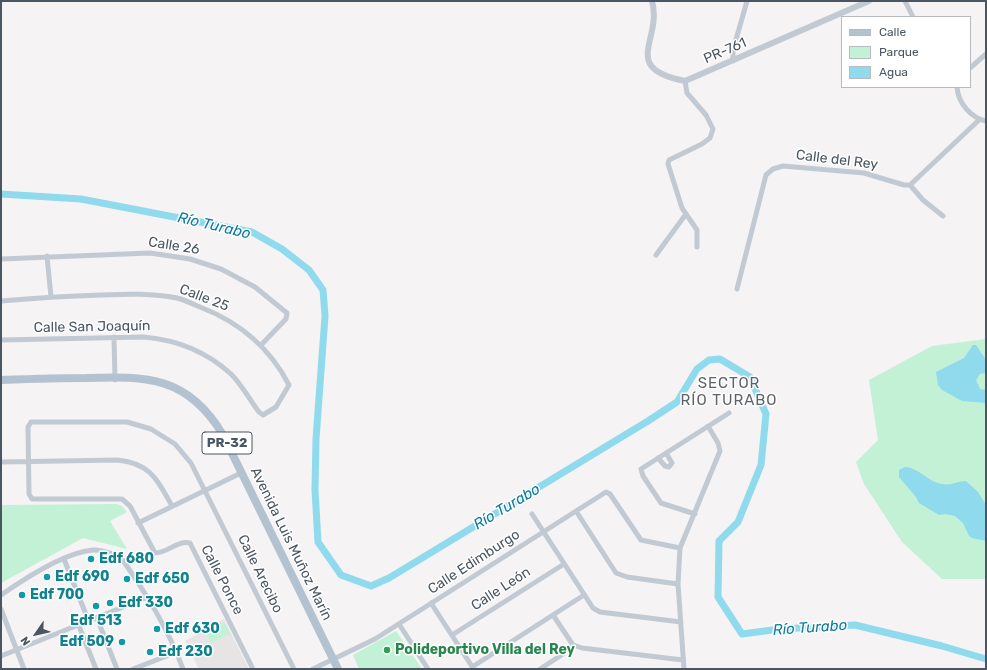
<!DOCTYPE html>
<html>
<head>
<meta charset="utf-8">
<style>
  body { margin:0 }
  #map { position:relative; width:987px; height:670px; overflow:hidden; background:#f5f3f3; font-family:Rubik,sans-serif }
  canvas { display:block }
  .frame { position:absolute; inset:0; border:2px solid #4a5661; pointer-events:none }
  .legend { position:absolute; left:841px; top:16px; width:130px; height:72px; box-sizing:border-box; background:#fff; border:1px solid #b7bbc0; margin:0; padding:5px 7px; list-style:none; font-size:12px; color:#4a5661 }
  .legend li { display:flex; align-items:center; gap:8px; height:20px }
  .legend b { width:20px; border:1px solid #b7bbc0 }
  .north { position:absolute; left:16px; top:614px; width:40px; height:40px; -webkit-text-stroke:3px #fff; paint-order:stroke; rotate:236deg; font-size:11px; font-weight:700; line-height:16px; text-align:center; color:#4a5661 }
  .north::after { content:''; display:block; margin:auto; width:14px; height:18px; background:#4a5661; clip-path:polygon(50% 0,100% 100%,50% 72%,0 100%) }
</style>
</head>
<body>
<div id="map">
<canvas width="987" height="670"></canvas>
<div class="frame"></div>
<ul class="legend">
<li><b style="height:5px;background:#b3c2d1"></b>Calle</li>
<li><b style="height:11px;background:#c3f1d5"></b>Parque</li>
<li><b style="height:11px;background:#90daee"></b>Agua</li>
</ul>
<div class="north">N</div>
</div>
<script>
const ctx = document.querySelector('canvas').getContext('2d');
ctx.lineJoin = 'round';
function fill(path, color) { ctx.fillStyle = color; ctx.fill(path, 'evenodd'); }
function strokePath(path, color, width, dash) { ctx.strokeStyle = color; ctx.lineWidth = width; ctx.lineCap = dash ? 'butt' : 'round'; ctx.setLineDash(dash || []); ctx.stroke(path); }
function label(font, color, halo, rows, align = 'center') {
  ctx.font = font + ' Rubik,sans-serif'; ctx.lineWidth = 3; ctx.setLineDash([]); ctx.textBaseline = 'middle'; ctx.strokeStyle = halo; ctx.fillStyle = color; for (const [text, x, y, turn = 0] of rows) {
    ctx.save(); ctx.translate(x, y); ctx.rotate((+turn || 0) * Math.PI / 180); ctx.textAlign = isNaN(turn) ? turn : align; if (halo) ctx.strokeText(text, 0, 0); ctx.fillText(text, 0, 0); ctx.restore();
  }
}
const education = new Path2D(`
  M224,619L249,669H199L185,641Z`);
const green = new Path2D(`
  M986,339V579H942L902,542L864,484L856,462L878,440L869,380L932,346Z
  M117,504L122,506L127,512L110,521L127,549L83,538L1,583V505Z
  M224,623L230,634L211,643L206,632Z
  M396,631L422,669H359L353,655Z`);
const water = new Path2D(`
  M973,345H976L986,360V373L980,374L976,380L980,389L986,390V403L962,401L942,390L938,385L936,372L964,358Z
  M905,467C920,468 928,482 942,484C951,486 958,481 966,481L978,492L986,505V541L972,538L969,536L963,523L955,516L945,514L939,515L919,503L916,497L899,477V470Z`);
const river = new Path2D(`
  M1,194L81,199L252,232L282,249L309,270L323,290L325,316L316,439L315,490L318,542L341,575L371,586L389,578L648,421L677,402L697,369L709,360L720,359L750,377L766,414L761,465L738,522L719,541L718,597L742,634L780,629L855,625L942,646L986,659`);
const minor = new Path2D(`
  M905,1L913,17
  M733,61V50L747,1
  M970,68L986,54
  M685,81L687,93L706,115L713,129L710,138L702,144L669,160L668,164L682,208L697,230V247
  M957,87C958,103 971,118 986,121
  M910,185L923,200L943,216
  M656,255L686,214
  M47,256L51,297
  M1,259L150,253L190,259L221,269L255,287L287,313L286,319L261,345
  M737,289L766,175L773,169L783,166L864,173L904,185H910L979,120
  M1,301C35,298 68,296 101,295C127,294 152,293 177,298C185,300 193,304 200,307C239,322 270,348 289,385L276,407L263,415L259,412C250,400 242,385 231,374C207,352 177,340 144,337L1,340
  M114,337L115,380
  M658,458L665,466L669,467L672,463L666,453
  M1,462L117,460C150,463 157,479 172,506
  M576,511L616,573L627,577L678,584
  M532,514L593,608L600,612L681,622
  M695,514L661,503L643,476L641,469L729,413
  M138,523L241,473
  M64,559L89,622
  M1,595C24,579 66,552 93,550C101,549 112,554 120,556C145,592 168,628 183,669
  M431,603L473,668
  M1,609L24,669
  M553,615L573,645L582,648L683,660
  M97,618L117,669
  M399,624L428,669
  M79,626L96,669
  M452,635L564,564
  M1,656L148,597
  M472,667L584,595
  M133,669L177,652
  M253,669L190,543C177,540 168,553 155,553L130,506L122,499H32L29,494L28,427L31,422H127L151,429L175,444L191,463L294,669
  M313,669L375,639L606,492L610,494L641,540L680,548
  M540,669L563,654L573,645
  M684,669L678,584L680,548L720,451L718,443L708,426`);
const tertiary = new Path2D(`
  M652,1C663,40 619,68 685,81L869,1`);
const primary = new Path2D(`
  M1,380C29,379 58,378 86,378C147,376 188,376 223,435L338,669`);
const markers = [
  [91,559,4,"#0f9aa8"],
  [47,577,4,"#0f9aa8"],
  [127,579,4,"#0f9aa8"],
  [22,595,4,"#0f9aa8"],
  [110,603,4,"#0f9aa8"],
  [96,606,4,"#0f9aa8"],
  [157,629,4,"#0f9aa8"],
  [122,642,4,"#0f9aa8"],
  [387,650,4,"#2e9e5b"],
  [150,652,4,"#0f9aa8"]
];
const shields = [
  [227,443,50]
];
const shieldNames = [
  ["PR-32",227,443]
];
const streetNames = [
  ["PR-761",725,51,-23],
  ["Calle del Rey",837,160,7],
  ["Calle 26",174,246,9],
  ["Calle 25",204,298,21],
  ["Calle San Joaquín",92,327,-1],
  ["Avenida Luis Muñoz Marín",291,544,64],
  ["Calle Edimburgo",474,562,-33],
  ["Calle Arecibo",260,574,64],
  ["Calle Ponce",222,580,63],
  ["Calle León",501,589,-33]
];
const cultureNames = [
  ["Edf 680",99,559],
  ["Edf 690",55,577],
  ["Edf 650",135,579],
  ["Edf 700",30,595],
  ["Edf 330",118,603],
  ["Edf 513",96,621,"center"],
  ["Edf 630",165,629],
  ["Edf 509",114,642,"right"],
  ["Edf 230",158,652]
];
const leisureNames = [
  ["Polideportivo Villa del Rey",395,650]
];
const waterNames = [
  ["Río Turabo",214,226,13],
  ["Río Turabo",507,507,-31],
  ["Río Turabo",810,628,-4]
];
const neighbourhoodNames = [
  ["SECTOR",729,384],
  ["RÍO TURABO",729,401]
];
fill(education, '#e6e4e5');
fill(green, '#c3f1d5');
fill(water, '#90daee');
strokePath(river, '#90daee', 7);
strokePath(minor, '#c1cad2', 5);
strokePath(tertiary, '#c1cad2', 6);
strokePath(primary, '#b3c2d1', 8);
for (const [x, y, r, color] of markers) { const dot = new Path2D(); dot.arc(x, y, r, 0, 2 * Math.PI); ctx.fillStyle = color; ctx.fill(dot); strokePath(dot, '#fff', 1.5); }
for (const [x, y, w] of shields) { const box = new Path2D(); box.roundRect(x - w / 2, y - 11, w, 22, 3); ctx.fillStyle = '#fff'; ctx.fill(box); strokePath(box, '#4a5661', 1); }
label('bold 13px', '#4a5661', null, shieldNames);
label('14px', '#4a5661', '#fff', streetNames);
label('bold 14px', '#0d838f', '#fff', cultureNames, 'left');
label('bold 14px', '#27864d', '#fff', leisureNames, 'left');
label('italic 15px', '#0c7c9b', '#fff', waterNames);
ctx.letterSpacing = '1px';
label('15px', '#5f6368', '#fff', neighbourhoodNames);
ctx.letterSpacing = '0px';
</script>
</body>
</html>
